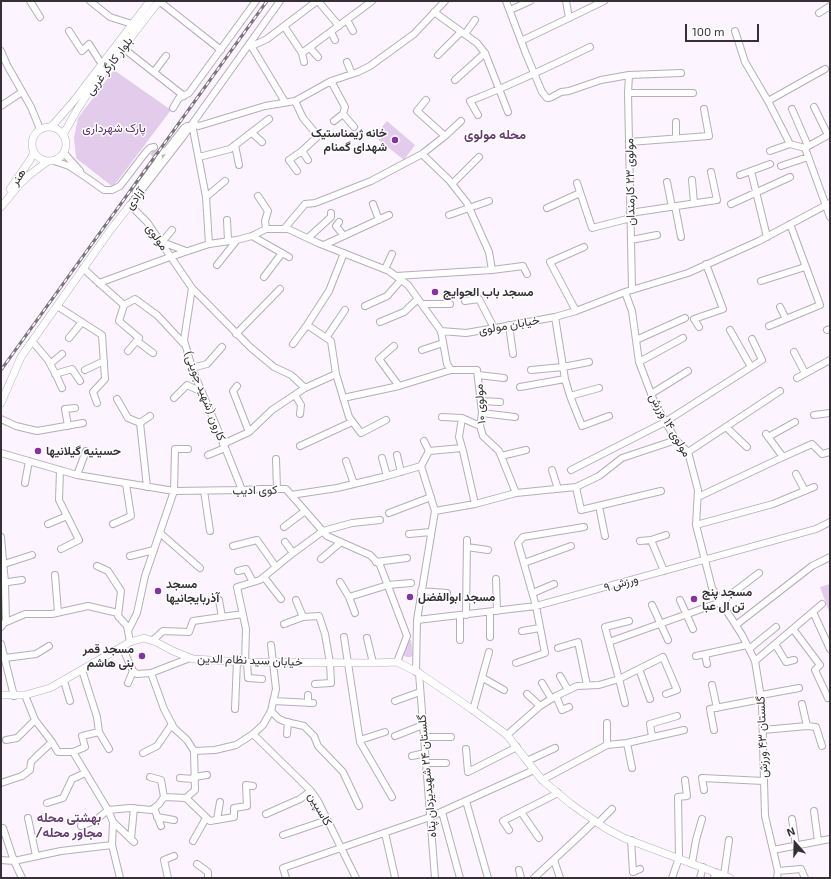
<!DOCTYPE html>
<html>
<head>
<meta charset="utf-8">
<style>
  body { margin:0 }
  #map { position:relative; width:831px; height:879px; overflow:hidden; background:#fcf4ff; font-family:"Exo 2",sans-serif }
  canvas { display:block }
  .frame { position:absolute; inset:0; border:2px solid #343035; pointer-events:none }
  .north { position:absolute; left:775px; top:823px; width:40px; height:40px; -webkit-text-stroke:3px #fff; paint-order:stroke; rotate:340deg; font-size:11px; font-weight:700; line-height:16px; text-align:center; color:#343035 }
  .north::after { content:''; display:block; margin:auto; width:14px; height:18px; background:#343035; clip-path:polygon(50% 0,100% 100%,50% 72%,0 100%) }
  .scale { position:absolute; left:685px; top:24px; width:74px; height:18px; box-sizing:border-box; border:2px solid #343035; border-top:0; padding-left:5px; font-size:12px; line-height:14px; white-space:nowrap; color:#343035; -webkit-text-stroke:3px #fff; paint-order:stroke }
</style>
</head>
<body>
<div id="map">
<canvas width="831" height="879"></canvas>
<div class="frame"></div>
<div class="north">N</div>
<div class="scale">100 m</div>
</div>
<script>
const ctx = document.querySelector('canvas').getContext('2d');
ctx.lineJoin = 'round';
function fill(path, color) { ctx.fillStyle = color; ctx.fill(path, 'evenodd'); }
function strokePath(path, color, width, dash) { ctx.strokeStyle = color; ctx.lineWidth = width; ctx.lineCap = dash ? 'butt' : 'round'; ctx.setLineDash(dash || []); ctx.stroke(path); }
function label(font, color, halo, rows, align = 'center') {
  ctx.font = font + ' "Exo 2",Vazirmatn,sans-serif'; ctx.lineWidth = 3; ctx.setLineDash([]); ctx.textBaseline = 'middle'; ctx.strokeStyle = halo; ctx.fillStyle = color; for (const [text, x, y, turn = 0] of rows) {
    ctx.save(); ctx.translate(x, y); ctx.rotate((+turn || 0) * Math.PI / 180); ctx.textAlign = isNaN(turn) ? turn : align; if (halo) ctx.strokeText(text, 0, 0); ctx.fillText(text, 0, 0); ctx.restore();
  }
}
const green = new Path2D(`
  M114,70L171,110L113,187L76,158L74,138L78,118Z
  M387,121L415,145L404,160L374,136Z
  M830,584V614L820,587Z
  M409,639L411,640L413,655L411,657H406L403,655Z`);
const minorTunnel = new Path2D(`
  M152,152L159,157`);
const minor = new Path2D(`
  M30,1L40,17
  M90,1L110,17L132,24
  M159,1L221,50
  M318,1L339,26
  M506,1L526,54L542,92L547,98H549L552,97L561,92L569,91L601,80L629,75L681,73
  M566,1L569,18
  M510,10L530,1
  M434,12L477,43L485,53L508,112
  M819,13L830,6
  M347,20L353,31
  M284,26L302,53L372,1
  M69,31L82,51L89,44L101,63
  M735,31L745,62L768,101L790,144
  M331,32L335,40
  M465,34L475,20
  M521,41L569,18L604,1
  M250,44L285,102
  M252,46L267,39L317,1
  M123,48L184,96
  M310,48L318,57
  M1,51L7,65L31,107L40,129
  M302,53L304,62
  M438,55L461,32
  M347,62L352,74
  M154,72L166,56
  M629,75L628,93L632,290
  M455,80L485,53
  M331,81L345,107L343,114L354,127
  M628,93H693
  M426,100L417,111L445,136
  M295,101L303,118L318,136L302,151L289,160L297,171
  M768,101L825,69
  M1,106L22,92
  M814,107L828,135
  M173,108L179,98L189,93L256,1
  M792,109L808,146
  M478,115L470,101C511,85 551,66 590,47
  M334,121L343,114
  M676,122V139
  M192,124L199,126L265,106L295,101L331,81L358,72L370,66L414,34L445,1
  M192,124L206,197L209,244
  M252,133L262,142
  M830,134L805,148L830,217
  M629,142L709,136L704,109
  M235,145L239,165
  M302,151L308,160
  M770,151L790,144L805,148
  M162,152L167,150L184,128L187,126
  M64,153L80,171
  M422,154L449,180L467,203L489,252L492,270
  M199,157L230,149L269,119
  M54,161L69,166L87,178L104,190H112L120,186L146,152L150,148L154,147
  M781,166L808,157
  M751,171L767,237
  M740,175L770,164
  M692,180L694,203
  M667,182L672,207
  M577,183L592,228L631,218
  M452,184L479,157
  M136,191L158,161L159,157
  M258,196L268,211L265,221L266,229
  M206,197L225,181
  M373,204L379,220
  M731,204L790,177
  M130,205L147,222L192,288L184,340L193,371L218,430L242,490
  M130,205L182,138L280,1
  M675,206L681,237
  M547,208L580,193
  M630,213L717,200L711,172
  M449,215L489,201
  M227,220L228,241
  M339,222L336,226L344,236
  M284,229L305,204L315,203L328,198L371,181L422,154L445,136L461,121
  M172,230L162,242L186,251
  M252,236L289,257
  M308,238L331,217V213
  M631,240L657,235
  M324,245L389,215
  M217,265L237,240
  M83,268L99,283L124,305L135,299L157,315L184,344
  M385,269L392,254
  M396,276L492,270L523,266L527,274
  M264,277L282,253
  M761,281L805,267
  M99,283L170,257L209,244L237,240L252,236L266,229H288L318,243L389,271L408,285L441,331L466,333L501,327L555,317L576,311L625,292L688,273L759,241L830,203
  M192,288L250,347L274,367L291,375L305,388
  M625,292L632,311L639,362L655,404L676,440L688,452L698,490L696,525L712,588L742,635L755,661L762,704L764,781L765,816L778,871L777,878
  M465,301L479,299L494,328
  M422,304H450
  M124,305L119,321L139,338L128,351
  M57,306L102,335L105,379L93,392L97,403
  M365,306L387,296L401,280
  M780,307L786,319
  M576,311L550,262L584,247
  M555,317L565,379L570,396L582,426L609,416
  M380,322L404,312L418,299
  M307,325L331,341L336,374L349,417L361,433L386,420
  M509,325L513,354
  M769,326L820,305L790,224
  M699,327L694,319L723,309L706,264
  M730,330L751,367
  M827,330L830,329
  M441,331L447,364L451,370H477L482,413L480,426L483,436L499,451L516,493
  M236,334L280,289
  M69,338L82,322
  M326,338L345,310
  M636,340L685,318
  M32,341L48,360L57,377L62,388
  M137,341L153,353
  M293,344L307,325L329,291L344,253
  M394,346L379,359L399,386
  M422,350L443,343
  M794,352L805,373
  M639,362L683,338
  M50,364L62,354
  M192,368L207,364L222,347
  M85,370L104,361
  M531,370L563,367L589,362
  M55,374L72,369L80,381
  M478,375L504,378
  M797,378L830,360
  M237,386L233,391L249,432
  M520,387L565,379
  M651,394L688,371
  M295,395L301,405L300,414
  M570,396L599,388
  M174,398L187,385L202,392
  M343,398L399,386L451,370
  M117,399L128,418L140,423
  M481,401L500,402
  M482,413L515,417
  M814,415L830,413
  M442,417L462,418
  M1,419L16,426L37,431L83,423
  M68,426L65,409L75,408
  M726,427L747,447
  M766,434L783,457
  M768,437L795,422
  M424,441L429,451
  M223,444L249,432L272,410L305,388L336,374
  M300,446L352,422
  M688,452L780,391
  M1,453L77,475L174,491L242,490L262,489H286L327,536L370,555L380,565L407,636L397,662
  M208,455L225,448
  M397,455L401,472
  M501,456L526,450
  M382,458L387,476
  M276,459L277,489
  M346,461L354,484
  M421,466L429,451L462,448
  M60,470L59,500L79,540L61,549
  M552,470L558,489
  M571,470L665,422L762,360L752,339
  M796,474L805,491
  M77,475L86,451
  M25,483L29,461
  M147,487L140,423L150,416
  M576,487L581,510L661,491
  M204,491L210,531
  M291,495L337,488L383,477L421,466
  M698,497L783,457L812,444L822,454L830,452
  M475,504L463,451L459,437L462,418L480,426
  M599,506L605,536
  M435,511L475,504L516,493L576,487L599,476L622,458L676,440
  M389,513L431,497
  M48,524L67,516
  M113,524L131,516L126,484
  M696,525L773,504L814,487
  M284,527L305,511
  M160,533L200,568
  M409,534L431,532
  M1,537L5,583L6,622
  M651,540L664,571
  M640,541L651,540L666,535
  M285,542L293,553
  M233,546L257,540L276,567
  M467,547L488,550
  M130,556L154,550
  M321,559L341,542
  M376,562L407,558
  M524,563L571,546
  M4,564L32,555
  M97,566L108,571L121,591L118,616L127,626L130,642
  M238,571L246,569L253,582
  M55,575L58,612
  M264,577L281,599
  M496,579L497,611
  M340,582L349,597
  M1,583L22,580
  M421,591L447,593
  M533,593L554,584
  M219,600L222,617
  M296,600L303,617
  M680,600L693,629
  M652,605L668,640
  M813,612L830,649
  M355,613L349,597L388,585L411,583
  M466,615L467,540
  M417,620L536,606L816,529L830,522
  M284,624L303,617L319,616L325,634L330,663L331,683L315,684
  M736,625L812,566L830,557
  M1,627L4,623L25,614H52L88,606L118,613
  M793,629L820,665L815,670L828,698
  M128,631L137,613L145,576L174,491L175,449H188
  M522,631L540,628
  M344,637L360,742L392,797
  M490,637V612
  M367,638L373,663
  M153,640L163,631L189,632L193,621L243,614
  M460,640V615
  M609,642L605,627L629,621
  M1,644L14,696
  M775,644L786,662L794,660
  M558,648L578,642L587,685
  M749,649L776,627
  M705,654L707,664
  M696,656L747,645
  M5,658L36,654L49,646
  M755,661L822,604
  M245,662L246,629L237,587L260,580L293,553L323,531L352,523L380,520
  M247,662L248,678L262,679
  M516,663L545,653L536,606L518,543L523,537L584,527
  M639,669L650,699
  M416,672L417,620L435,511L421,466
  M151,673L190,658
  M419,673L435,878
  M560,676L568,690
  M483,678L504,690
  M64,681L70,701
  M128,683L133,671
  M542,683L551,698
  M712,685L717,708
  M527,694L540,706
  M25,695L35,720L52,742L58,752H73L108,810L113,822L112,845L120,878
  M308,695V703
  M761,695L799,688
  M556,696L562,710L569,707
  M273,701L313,703
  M395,701L420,692
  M625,703L619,679L609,642L721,602L759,573
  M802,704L807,726
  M235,709L237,661
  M473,710L489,652
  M271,711L279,719L286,722L304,726L314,736L318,746L343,772L359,806
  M714,730L710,709L762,699
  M763,730L807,726L816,727L822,746
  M99,732L109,749
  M253,734L311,791L318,801L356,878
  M287,734L288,722
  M507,735L540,706L556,696L577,686L599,685L619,679L663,657L677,690L666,694
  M395,736L423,725
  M424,737H451
  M652,737L650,724L677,716
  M6,740L17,738L35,720
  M360,740L385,732
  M627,743L632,768
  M607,745V723
  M466,749L468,772L517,747
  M194,751L215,750L236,745L253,734L263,725L271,711L276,689L271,645
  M73,752L85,747L82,736L99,732L97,717L82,670
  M143,753L157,746L172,724
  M412,756L425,753
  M527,761L555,748
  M426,763H446
  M150,777L161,780L164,797
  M194,777L207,775
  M180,778L194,779
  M542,780L607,745L627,743L684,730
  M1,783L22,776L30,770L31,762L37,756L52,742
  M704,790L702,778L764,781
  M186,798L210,821L234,817V808L247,806L246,785L253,786
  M466,801L488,878
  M47,803L63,798L72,779L85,773
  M154,808L161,826
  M108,810L130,808L152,810L159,804L164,797L186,798L195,790L194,751L187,740L174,728L164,709L151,673L137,674L133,671L122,647
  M814,811L818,841
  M442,812L460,878
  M521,812L539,838
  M266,814L300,799L311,791
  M157,817L174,820
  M28,818L36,856
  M792,819L796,846
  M217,820L220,802
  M113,822L134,842
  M598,823L612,809
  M81,826L96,820L108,810
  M3,828L14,861L22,878
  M509,830L503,821L558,793
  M385,833L395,877
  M283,835L327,820
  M131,839L134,808
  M631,840L633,872L640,869
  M193,841L206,818
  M773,850L830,839
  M1,860L14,861L61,851L112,845
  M554,860L560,878
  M692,863L696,840L702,819
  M197,864L208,872V878
  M519,870L521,878
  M778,871L801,869L805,878
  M724,875L729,840
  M168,878L164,860L174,856
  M286,878L283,868L430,817L534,770
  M534,878L575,840L595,821
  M672,878L679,858L678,797L687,796L685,780
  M700,878L703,867
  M714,878L715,872`);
const major = new Path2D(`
  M32 144a17 17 0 1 1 34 0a17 17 0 1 1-34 0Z
  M51,127L73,102L150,1
  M63,135L77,110L88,93L159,1
  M10,189L30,160L34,152
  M1,207L19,185L28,176L48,161
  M1,403L21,357L109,232L130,205
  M1,695H25L50,688L130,642L144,638L156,642L173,651L193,659L245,662L373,663L397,662L419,673L473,710L507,735L542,780L571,804L605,828L624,838L730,878`);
const rail = new Path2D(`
  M1,370L267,1`);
const markers = [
  [395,140,4,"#8732a0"],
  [435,292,4,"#8732a0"],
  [38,451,4,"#8732a0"],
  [158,591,4,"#8732a0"],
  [410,597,4,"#8732a0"],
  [694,599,4,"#8732a0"],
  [142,656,4,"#8732a0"]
];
const streetNames = [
  ["بلوار کارگر غربی",109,66,-53],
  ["هنر",18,177,-56],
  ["مولوی ۲۳ کارمندان",630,182,-91],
  ["آزادی",135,199,-52],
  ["مولوی",157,237,55],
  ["خیابان مولوی",509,325,-10],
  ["کارون (شهید جوینی)",205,396,69],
  ["مولوی ۱۰",480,404,-94],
  ["مولوی ۱۴ ورزش",670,425,60],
  ["کوی ادیب",255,490,-1],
  ["ورزش ۹",621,583,-16],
  ["خیابان سید نظام الدین",250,660,2],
  ["گلستان ۴۳ ورزش",762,737,-92],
  ["گلستان ۲۴ شهیدیزدان پناه",427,776,-95],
  ["کاسپین",320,809,61]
];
const parkNames = [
  ["پارک شهرداری",114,128]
];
const poiNames = [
  ["خانه ژیمناستیک",387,133,"right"],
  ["شهدای گمنام",387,147,"right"],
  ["مسجد باب الحوایج",443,292],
  ["حسینیه گیلانیها",46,451],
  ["مسجد",166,584],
  ["آذربایجانیها",166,598],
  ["مسجد پنج",702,592],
  ["تن ال عبا",702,606],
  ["مسجد ابوالفضل",418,597],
  ["مسجد قمر",134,649,"right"],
  ["بنی هاشم",134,663,"right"]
];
const neighbourhoodNames = [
  ["محله مولوی",495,135],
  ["بهشتی محله",69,818],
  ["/مجاور محله",69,833]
];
fill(green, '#e3cceb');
strokePath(minorTunnel, '#d4cdd7', 6, [6, 3]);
strokePath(minor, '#b7adba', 8);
strokePath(major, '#b7adba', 8);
strokePath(minor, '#fff', 6);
strokePath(major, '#fff', 7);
strokePath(rail, '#7a747c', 3);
strokePath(rail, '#fff', 1.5, [4.5]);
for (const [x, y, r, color] of markers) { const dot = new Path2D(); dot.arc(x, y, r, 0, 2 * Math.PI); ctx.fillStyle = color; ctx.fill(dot); strokePath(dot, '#fff', 1.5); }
label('12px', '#343035', '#fff', streetNames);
label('12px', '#5d326b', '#fff', parkNames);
label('bold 12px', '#343035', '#fff', poiNames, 'left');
label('bold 13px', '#653b72', '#fff', neighbourhoodNames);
</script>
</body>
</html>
